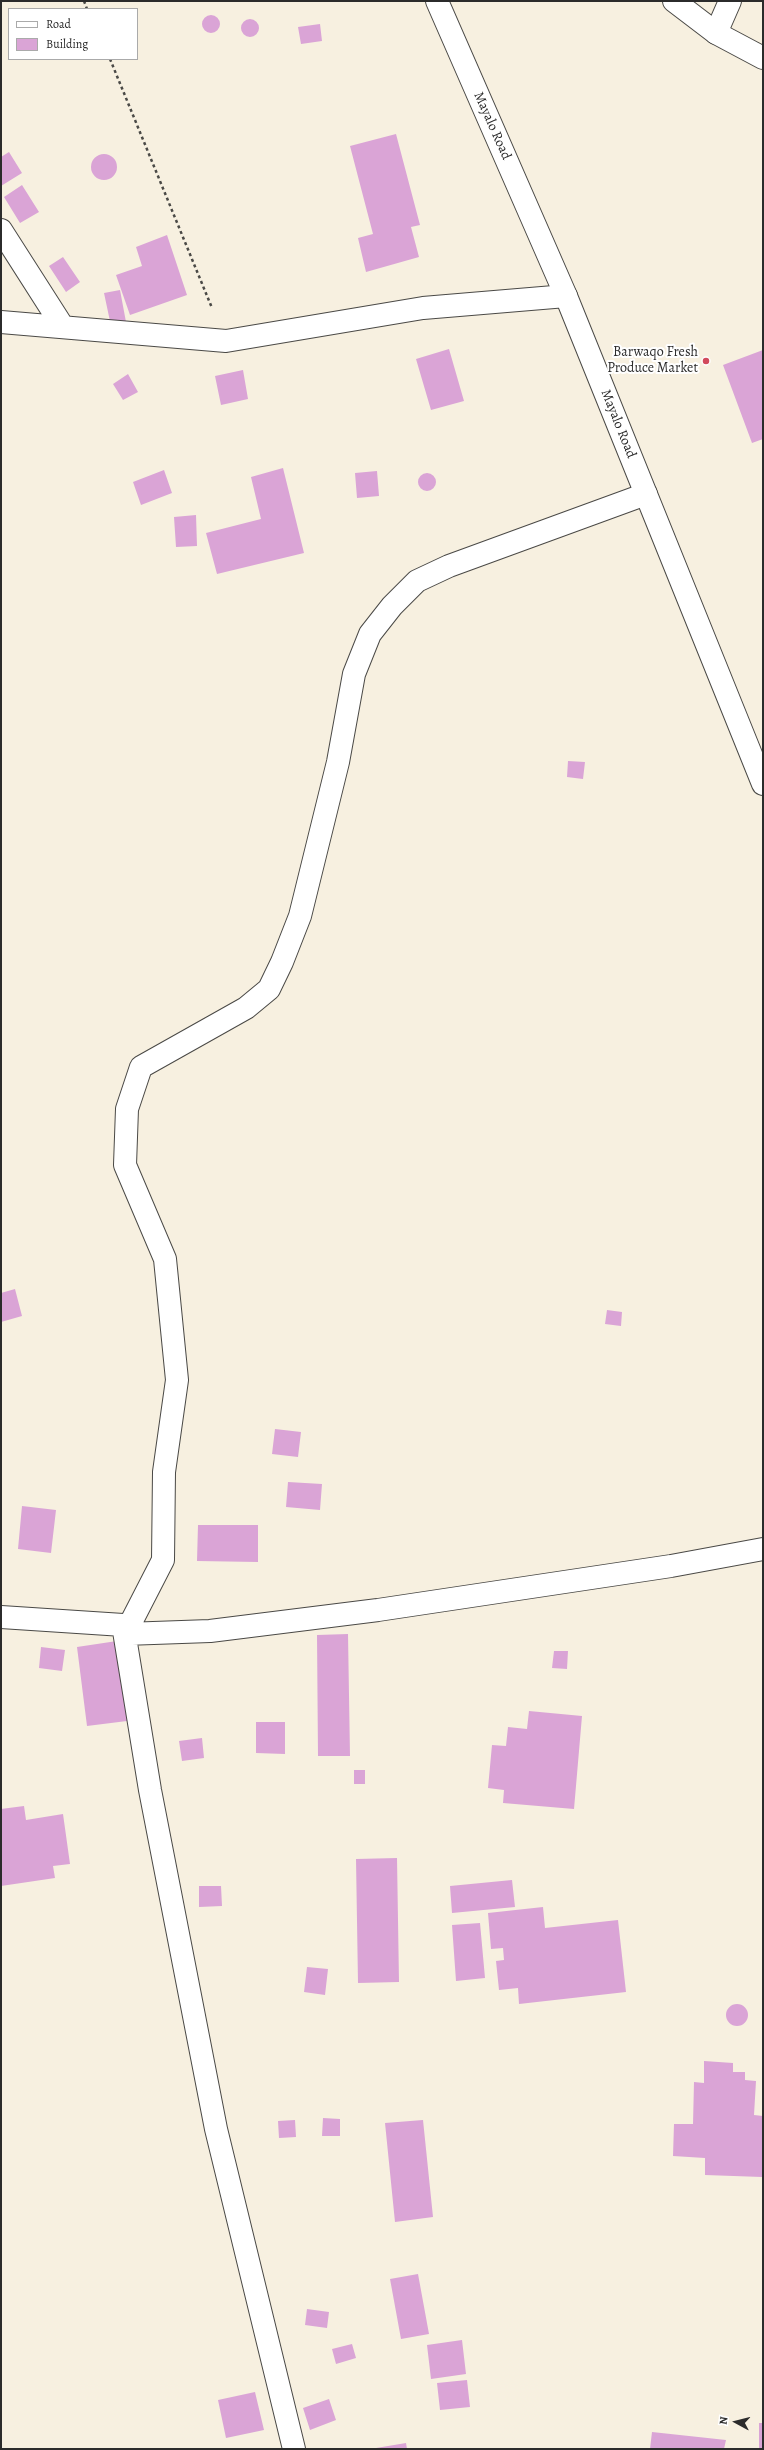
<!DOCTYPE html>
<html>
<head>
<meta charset="utf-8">
<style>
  body { margin:0 }
  #map { position:relative; width:764px; height:2450px; overflow:hidden; background:#f7f0e0; font-family:Alegreya,serif }
  canvas { display:block }
  .frame { position:absolute; inset:0; border:2px solid #2b2b2b; pointer-events:none }
  .legend { position:absolute; left:8px; top:8px; width:130px; height:52px; box-sizing:border-box; background:#fff; border:1px solid #aaa; margin:0; padding:5px 7px; list-style:none; font-size:12px; color:#2b2b2b }
  .legend li { display:flex; align-items:center; gap:8px; height:20px }
  .legend b { width:20px; border:1px solid #aaa }
  .north { position:absolute; left:716px; top:2402px; width:40px; height:40px; -webkit-text-stroke:3px #fff; paint-order:stroke; rotate:277deg; font-size:11px; font-weight:700; line-height:16px; text-align:center; color:#2b2b2b }
  .north::after { content:''; display:block; margin:auto; width:14px; height:18px; background:#2b2b2b; clip-path:polygon(50% 0,100% 100%,50% 72%,0 100%) }
</style>
</head>
<body>
<div id="map">
<canvas width="764" height="2450"></canvas>
<div class="frame"></div>
<ul class="legend">
<li><b style="height:5px;background:#fff"></b>Road</li>
<li><b style="height:11px;background:#daa4d6"></b>Building</li>
</ul>
<div class="north">N</div>
</div>
<script>
const ctx = document.querySelector('canvas').getContext('2d');
ctx.lineJoin = 'round';
function fill(path, color) { ctx.fillStyle = color; ctx.fill(path, 'evenodd'); }
function strokePath(path, color, width, dash) { ctx.strokeStyle = color; ctx.lineWidth = width; ctx.lineCap = dash ? 'butt' : 'round'; ctx.setLineDash(dash || []); ctx.stroke(path); }
function label(font, color, halo, rows, align = 'center') {
  ctx.font = font + ' Alegreya,serif'; ctx.lineWidth = 4; ctx.setLineDash([]); ctx.textBaseline = 'middle'; ctx.strokeStyle = halo; ctx.fillStyle = color; for (const [text, x, y, turn = 0] of rows) {
    ctx.save(); ctx.translate(x, y); ctx.rotate((+turn || 0) * Math.PI / 180); ctx.textAlign = isNaN(turn) ? turn : align; if (halo) ctx.strokeText(text, 0, 0); ctx.fillText(text, 0, 0); ctx.restore();
  }
}
const building = new Path2D(`
  M202 24a9 9 0 1 1 18 0a9 9 0 1 1-18 0Z
  M241 28a9 9 0 1 1 18 0a9 9 0 1 1-18 0Z
  M320,24L322,41L301,44L298,27Z
  M396,134L420,225L411,227L419,257L366,272L358,238L373,234L350,146Z
  M9,152L22,173L1,186V157Z
  M91 167a13 13 0 1 1 26 0a13 13 0 1 1-26 0Z
  M22,185L39,212L20,223L4,197Z
  M167,235L187,295L130,315L116,275L142,266L136,247Z
  M63,257L80,282L66,292L49,266Z
  M120,290L126,322L111,326L104,293Z
  M449,349L464,401L431,410L416,359Z
  M763,350V439L752,443L723,365Z
  M243,370L248,399L221,405L215,376Z
  M128,374L138,392L123,400L113,384Z
  M283,468L304,553L217,574L206,533L261,519L251,477Z
  M164,470L172,493L141,505L133,482Z
  M377,471L379,496L357,498L355,473Z
  M418 482a9 9 0 1 1 18 0a9 9 0 1 1-18 0Z
  M196,515L197,546L176,547L174,517Z
  M568,761L585,762L583,779L567,777Z
  M15,1289L22,1316L1,1322V1293Z
  M607,1310L622,1312L621,1326L605,1324Z
  M275,1429L301,1432L298,1457L272,1454Z
  M288,1482L322,1484L320,1510L286,1507Z
  M22,1506L56,1510L51,1553L18,1549Z
  M198,1525H258V1562L197,1561Z
  M348,1634L350,1756H318L317,1635Z
  M117,1641L127,1721L87,1726L77,1647Z
  M41,1647L65,1650L62,1671L39,1668Z
  M554,1651H568L567,1669L552,1668Z
  M529,1711L582,1716L574,1809L503,1803L504,1790L488,1788L492,1745L506,1746L508,1727L527,1729Z
  M256,1722H285V1754L256,1753Z
  M202,1738L204,1758L182,1761L179,1741Z
  M354,1770H365V1784H354Z
  M24,1806L26,1820L63,1814L70,1864L53,1866L55,1878L1,1886V1809Z
  M397,1858L399,1982L358,1983L356,1859Z
  M512,1880L515,1907L452,1913L450,1886Z
  M199,1886H221L222,1906L199,1907Z
  M543,1907L545,1928L618,1920L626,1992L519,2004L518,1988L499,1990L496,1961L504,1960L503,1948L491,1949L488,1913Z
  M480,1923L485,1978L456,1981L452,1925Z
  M307,1967L328,1969L325,1995L304,1992Z
  M726 2015a11 11 0 1 1 22 0a11 11 0 1 1-22 0Z
  M704,2061L733,2063V2072H745V2080L756,2081L754,2115L763,2116L762,2177L705,2175V2158L673,2156L674,2124H693L694,2082L704,2083Z
  M323,2118L340,2119V2136H322Z
  M295,2120L296,2137L279,2138L278,2121Z
  M423,2120L433,2217L395,2222L385,2123Z
  M418,2274L429,2334L401,2339L390,2279Z
  M307,2309L329,2312L327,2328L305,2325Z
  M462,2340L466,2374L431,2379L427,2345Z
  M352,2344L356,2358L336,2364L332,2349Z
  M467,2380L470,2407L440,2410L437,2383Z
  M255,2392L264,2430L226,2438L218,2400Z
  M329,2399L336,2420L310,2430L303,2408Z
  M759,2423H763V2449H759Z
  M652,2432L726,2440L724,2449H650Z
  M406,2443L407,2449H376V2448Z`);
const path = new Path2D(`
  M84,1L87,9
  M110,59L212,308`);
const street = new Path2D(`
  M716,33L730,1
  M1,230L63,327
  M1,322L226,341L423,308L566,296
  M646,494L449,566L417,581L392,606L370,634L354,674L338,762L300,916L282,962L269,989L246,1008L141,1067L127,1109L125,1165L165,1259L177,1380L164,1472L163,1560L125,1634L210,1631L378,1610L671,1566L763,1549
  M1,1617L123,1625L150,1790L216,2129L294,2449`);
const secondary = new Path2D(`
  M437,1L566,296L763,784
  M674,1L716,33L763,58`);
const markers = [
  [706,361,4,"#d1495b"]
];
const streetNames = [
  ["Mayalo Road",492,126,66],
  ["Mayalo Road",618,424,68]
];
const poiNames = [
  ["Barwaqo Fresh",698,353],
  ["Produce Market",698,369]
];
fill(building, '#daa4d6');
strokePath(street, '#4a4946', 24);
strokePath(secondary, '#4a4946', 24);
strokePath(path, '#4a4946', 2.5, [3, 3]);
strokePath(street, '#fff', 22);
strokePath(secondary, '#fff', 22);
for (const [x, y, r, color] of markers) { const dot = new Path2D(); dot.arc(x, y, r, 0, 2 * Math.PI); ctx.fillStyle = color; ctx.fill(dot); strokePath(dot, '#fff', 1.5); }
label('14px', '#2b2b2b', '#fff', streetNames);
label('14px', '#2b2b2b', '#fff', poiNames, 'right');
</script>
</body>
</html>
